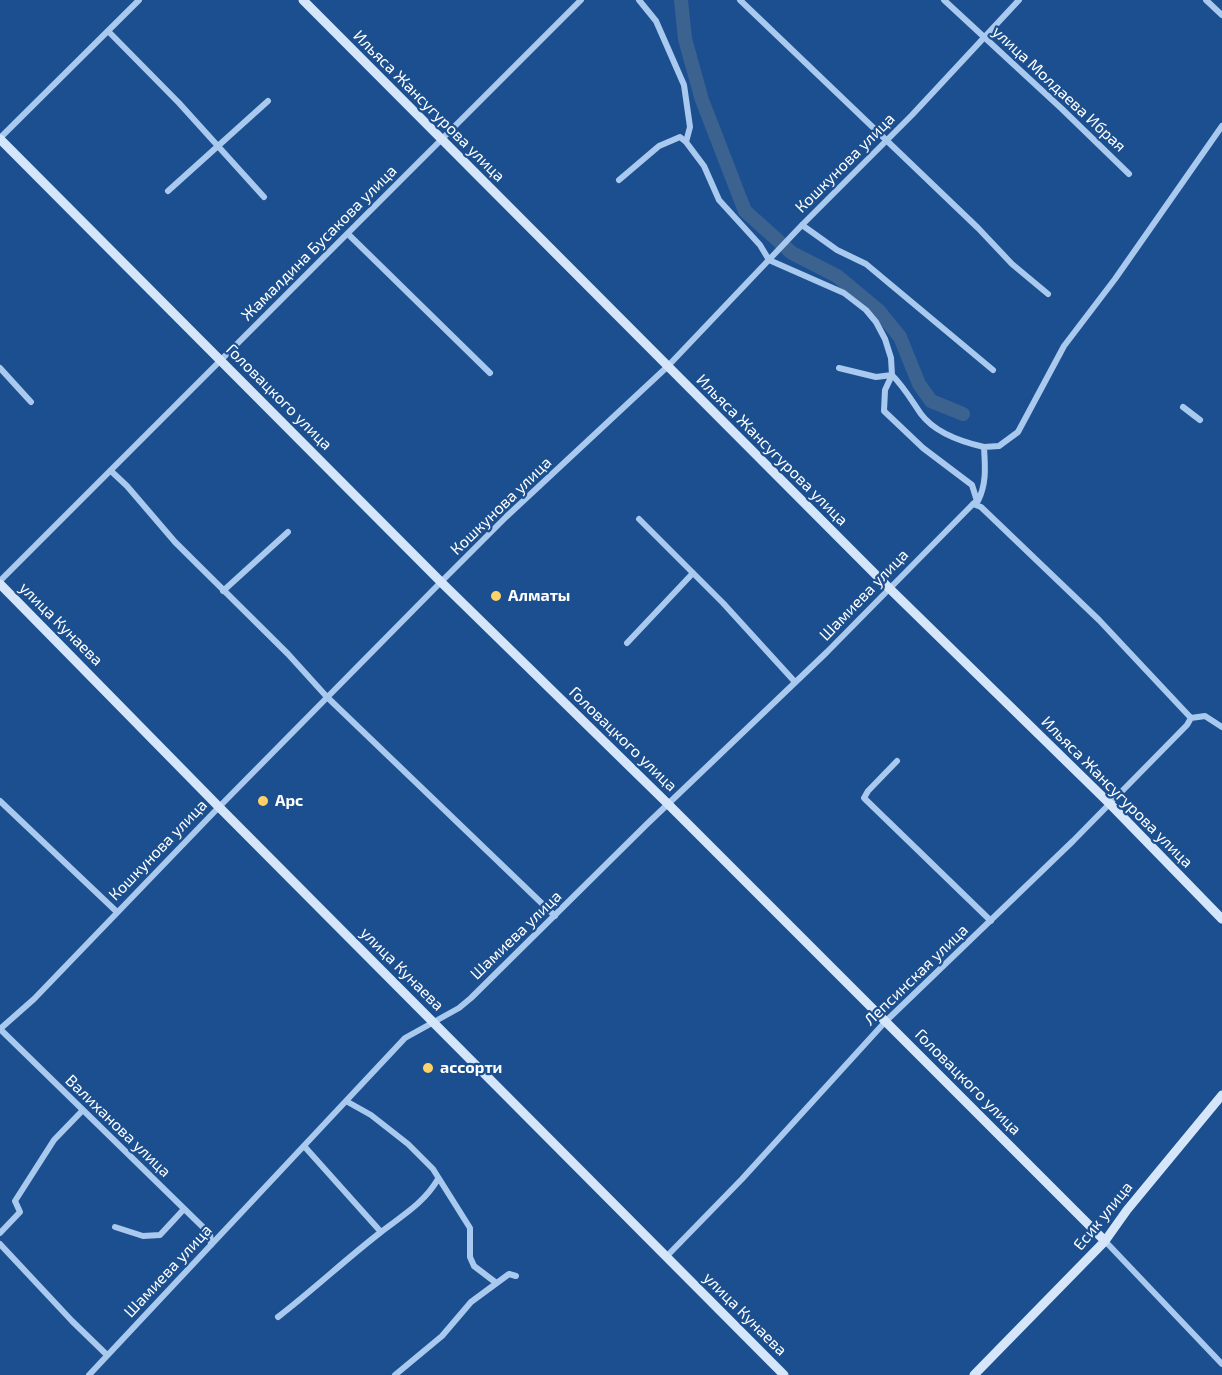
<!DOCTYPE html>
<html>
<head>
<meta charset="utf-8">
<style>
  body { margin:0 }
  canvas { display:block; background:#1b4f8f }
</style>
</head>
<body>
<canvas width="1222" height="1375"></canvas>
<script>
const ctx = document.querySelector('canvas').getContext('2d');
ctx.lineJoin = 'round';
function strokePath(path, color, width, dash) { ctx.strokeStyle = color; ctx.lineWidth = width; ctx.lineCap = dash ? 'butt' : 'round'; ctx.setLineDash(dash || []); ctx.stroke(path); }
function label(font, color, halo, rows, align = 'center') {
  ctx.font = font + ' "Exo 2",sans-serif'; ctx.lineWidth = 4.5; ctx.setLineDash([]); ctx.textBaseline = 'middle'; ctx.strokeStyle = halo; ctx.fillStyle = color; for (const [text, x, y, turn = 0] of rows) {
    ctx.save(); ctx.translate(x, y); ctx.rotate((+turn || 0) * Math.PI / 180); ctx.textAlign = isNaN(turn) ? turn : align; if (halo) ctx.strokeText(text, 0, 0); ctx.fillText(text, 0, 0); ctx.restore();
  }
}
const river = new Path2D(`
  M681,0L685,39L702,100L745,211L792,253L837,276L879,311L900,337L919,384L931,401L963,414`);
const street = new Path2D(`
  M639,0L656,21L684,85L690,127L686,142
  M740,0L978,228L1012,264L1048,294
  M944,0L1062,109L1129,174
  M1206,0L1222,15
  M108,31L179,103L264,197
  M0,138L139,0
  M619,180L659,146L680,137L686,142L704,166L719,200L760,245L769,260L844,293L866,310L876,322L885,339L891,358L892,375L885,390L884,411L923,448L972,485L977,501L973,504
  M168,191L268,101
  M802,225L837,250L866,264L993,370
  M348,234L490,373
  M0,368L31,402
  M839,368L876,377L892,375C904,387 912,401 921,414C935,433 962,442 984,447
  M1183,407L1200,420
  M111,471L127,486L175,542L288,654L327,697L555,916
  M978,501C987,483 985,466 984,447L999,446L1018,432L1064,346L1115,279L1222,126
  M639,519L723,603L795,682
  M0,581L581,0
  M223,591L288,532
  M627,643L693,573
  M1191,718L1205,716L1222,727
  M897,761L868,791L864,798L991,921
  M0,801L117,912
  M0,1029L34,999L219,807L441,582L506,517L667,367L802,225L912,115L1019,0
  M0,1029L210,1234L211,1245
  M346,1101L371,1115L408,1144L433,1169L470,1228V1257L474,1266L495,1282
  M304,1146L381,1232
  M115,1227L143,1236L160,1235L184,1209
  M0,1233L20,1212L15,1201L54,1140L82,1111
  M1105,1241L1222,1364
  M0,1244L72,1321L107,1355
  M666,1257L742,1179L885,1022L1073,841L1187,725L1191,718
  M278,1317C313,1290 346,1259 381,1232C403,1215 424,1203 438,1179
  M89,1375L405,1038L459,1008L471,998L646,825L827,652L973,504L981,507L1099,620L1191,718
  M395,1375L442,1336L471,1302L509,1274L516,1276`);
const secondary = new Path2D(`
  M303,0L889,588L1110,804L1222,919
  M0,139L441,582L668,804L1105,1241
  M0,584L219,807L784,1375
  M974,1375L1105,1241L1127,1210L1222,1095`);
const markers = [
  [496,596,6,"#ffd166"],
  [263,801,6,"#ffd166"],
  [428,1068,6,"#ffd166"]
];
const streetNames = [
  ["улица Молдаева Ибрая",1059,89,43],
  ["Ильяса Жансугурова улица",429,106,45],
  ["Кошкунова улица",845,163,-45],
  ["Жамалдина Бусакова улица",319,243,-45],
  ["Головацкого улица",279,397,45],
  ["Ильяса Жансугурова улица",772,450,45],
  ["Кошкунова улица",501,506,-44],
  ["Шамиева улица",864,595,-46],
  ["улица Кунаева",61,624,45],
  ["Головацкого улица",623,739,44],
  ["Ильяса Жансугурова улица",1117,792,45],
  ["Кошкунова улица",158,850,-46],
  ["Шамиева улица",516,935,-44],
  ["улица Кунаева",402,969,45],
  ["Лепсинская улица",916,975,-44],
  ["Головацкого улица",968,1082,45],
  ["Валиханова улица",118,1126,44],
  ["Есик улица",1103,1216,-51],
  ["Шамиева улица",168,1271,-47],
  ["улица Кунаева",745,1314,45]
];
const poiNames = [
  ["Алматы",508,596],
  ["Арс",275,801],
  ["ассорти",440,1068]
];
strokePath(river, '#3c6290', 14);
strokePath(street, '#a9c9ee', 6);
strokePath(secondary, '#d6e6fa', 9);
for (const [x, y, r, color] of markers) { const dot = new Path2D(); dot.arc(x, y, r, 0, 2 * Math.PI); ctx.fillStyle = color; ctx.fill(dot); strokePath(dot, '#1b4f8f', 2); }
label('16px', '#fff', '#1b4f8f', streetNames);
label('bold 16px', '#fff', '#1b4f8f', poiNames, 'left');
</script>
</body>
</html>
